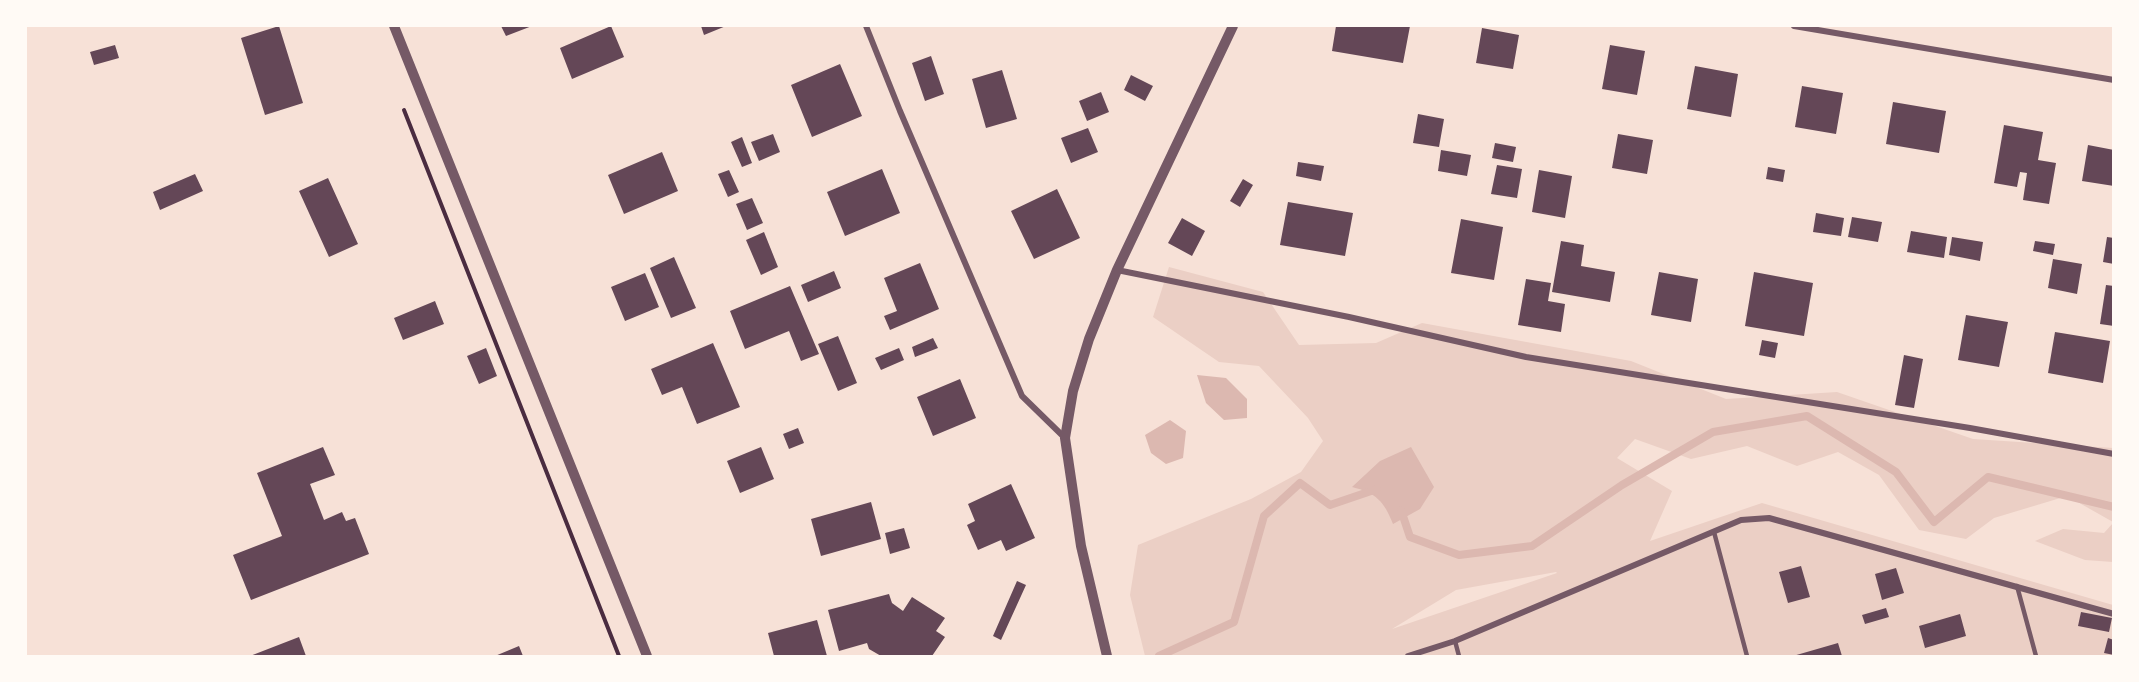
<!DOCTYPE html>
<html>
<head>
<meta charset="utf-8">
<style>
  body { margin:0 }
  #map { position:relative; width:2139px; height:682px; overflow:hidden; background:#f7e1d7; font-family:"Fira Sans Condensed",sans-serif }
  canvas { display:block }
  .frame { position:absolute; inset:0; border:27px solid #fffaf5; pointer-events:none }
</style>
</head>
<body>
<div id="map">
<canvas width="2139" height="682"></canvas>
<div class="frame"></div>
</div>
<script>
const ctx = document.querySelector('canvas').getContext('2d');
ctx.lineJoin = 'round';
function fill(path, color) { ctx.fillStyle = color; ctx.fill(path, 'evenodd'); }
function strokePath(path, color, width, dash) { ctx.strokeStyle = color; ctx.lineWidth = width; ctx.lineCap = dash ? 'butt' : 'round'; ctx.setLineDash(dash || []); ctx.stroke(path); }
const green = new Path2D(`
  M1169,267L1263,292L1299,345L1376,343L1422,323L1631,361L1726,399L1837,392L1973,439L2113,448V522L2067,496L1994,518L1966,539L1919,530L1879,475L1838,452L1797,466L1747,446L1691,459L1635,439L1617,458L1672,491L1650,541L1762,503L2113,605V656H1145L1130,595L1138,545L1251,499L1301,472L1323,441L1308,418L1259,366L1219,362L1153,317ZM1556,572L1557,573L1392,629L1456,590Z
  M2113,523V562L2085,560L2035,541L2063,529L2104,533Z`);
const water = new Path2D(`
  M1197,375L1226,378L1247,399V418L1224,420L1206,403Z
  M1170,420L1186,431L1183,458L1166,464L1151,453L1145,435Z
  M1411,447L1434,487L1420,509L1393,524C1384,501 1376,493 1352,487L1380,461Z`);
const stream = new Path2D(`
  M1401,510L1410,537L1459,555L1532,546L1622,485L1713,432L1807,416L1896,472L1934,522L1988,477L2114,507
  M1159,656L1234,622L1264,516L1300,483L1330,505L1377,489`);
const building = new Path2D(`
  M279,26L303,103L265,115L241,38Z
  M501,26H532L506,36Z
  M611,26L624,57L572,79L560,48Z
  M701,26H726L704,35Z
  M1336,26H1410L1403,63L1332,51Z
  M1482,28L1519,35L1513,69L1476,63Z
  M115,45L119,58L94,65L90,52Z
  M1610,45L1645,51L1637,95L1602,89Z
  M931,56L944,94L925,101L912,63Z
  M840,64L862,116L812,137L791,85Z
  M1695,66L1738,74L1731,117L1687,109Z
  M1002,70L1017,119L986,128L972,79Z
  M1131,75L1153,86L1145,101L1124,90Z
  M1802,86L1843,93L1836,134L1795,127Z
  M1101,92L1109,112L1087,121L1079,101Z
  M1893,102L1946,111L1939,153L1886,144Z
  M1418,114L1444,119L1439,147L1413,143Z
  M2004,125L2043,132L2038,160L2056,163L2049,204L2023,200L2027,173L2020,172L2017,187L1994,183Z
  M1088,128L1098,152L1071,163L1061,138Z
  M773,134L780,152L759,161L751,142Z
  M1618,134L1653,140L1647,174L1612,168Z
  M742,137L752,163L742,167L731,142Z
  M1495,143L1516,147L1513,162L1492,158Z
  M2088,145L2114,150V186L2082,181Z
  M1441,150L1471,155L1467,176L1438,171Z
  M662,152L678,191L624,214L608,175Z
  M1298,162L1324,166L1321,181L1296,176Z
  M1497,165L1522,169L1517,198L1491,194Z
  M1768,167L1785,170L1783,182L1766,179Z
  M882,169L900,213L845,236L827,192Z
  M729,170L739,192L728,197L718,174Z
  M1539,170L1572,176L1565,218L1532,212Z
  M195,174L203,191L160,210L153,192Z
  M328,178L358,244L329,257L299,191Z
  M1243,179L1253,185L1240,207L1230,201Z
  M1057,189L1080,238L1034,259L1011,211Z
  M752,198L763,223L747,230L736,204Z
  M1288,202L1353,213L1345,256L1280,245Z
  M1816,213L1844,218L1841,236L1813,232Z
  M1852,217L1882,222L1878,242L1848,237Z
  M1182,218L1205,231L1192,256L1168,243Z
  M1461,219L1503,227L1494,280L1451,273Z
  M1911,231L1947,237L1944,258L1907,252Z
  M764,232L778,267L761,275L746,240Z
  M1952,237L1983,242L1980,261L1949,255Z
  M2107,237L2114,238V264L2103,262Z
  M1561,241L1584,245L1581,266L1615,272L1610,302L1552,292Z
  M2035,241L2055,244L2053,255L2033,251Z
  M674,257L696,308L671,318L650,268Z
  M2053,259L2082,264L2077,294L2048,288Z
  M920,263L939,309L890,330L884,316L897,311L884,278Z
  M834,271L841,288L808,302L801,285Z
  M1659,272L1698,279L1691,322L1651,315Z
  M1754,272L1813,283L1804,336L1745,326Z
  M645,273L659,307L625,321L611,287Z
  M1526,279L1551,283L1548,301L1565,304L1561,332L1518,325Z
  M2106,285L2114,286V326L2100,324Z
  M790,286L819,354L801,361L789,331L745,349L730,311Z
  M435,301L444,324L403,340L394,318Z
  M1966,315L2008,322L1999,367L1958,360Z
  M2055,332L2110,341L2103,383L2048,373Z
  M838,336L857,383L838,391L818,344Z
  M933,338L938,348L915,357L912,347Z
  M1762,340L1778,343L1775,358L1759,355Z
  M713,343L740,407L697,424L682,387L662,395L651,369Z
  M486,348L497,376L479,384L467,356Z
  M899,348L904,360L881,370L875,358Z
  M1904,355L1923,359L1914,408L1895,405Z
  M960,379L976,418L933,436L917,397Z
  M798,428L804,443L789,449L783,434Z
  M323,447L335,475L310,484L324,520L342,512L346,521L355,518L369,554L251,600L233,555L282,536L257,473Z
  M761,447L774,479L740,493L727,461Z
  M1011,484L1035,538L1006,551L1001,540L978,550L967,525L975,521L968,504Z
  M871,502L881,539L821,556L811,519Z
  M904,528L910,548L890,554L885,533Z
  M1801,566L1810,597L1788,603L1779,572Z
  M1896,568L1904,593L1882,600L1875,574Z
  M1017,581L1026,585L1001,640L993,636Z
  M889,594L892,603L903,611L912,597L945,618L936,631L945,637L932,656H881L869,649L867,643L839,651L828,610Z
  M1886,608L1889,617L1865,624L1862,615Z
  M2081,612L2112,618L2109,632L2078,626Z
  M1960,614L1966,636L1925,648L1919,626Z
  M817,620L827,656H774L768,633Z
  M299,637L306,656H250Z
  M2108,638L2114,640V655L2104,653Z
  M1838,643L1842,656H1793Z
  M519,646L523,656H495Z`);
const path = new Path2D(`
  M404,110L619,656`);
const service = new Path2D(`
  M1714,532L1747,656
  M2017,586L2036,656
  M1455,641L1459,656`);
const minor = new Path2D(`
  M866,26L900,111L1022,396L1065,438
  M1794,26L2114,80
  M1117,270L1349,317L1526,357L1970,428L2114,454
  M1408,656L1455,641L1741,520L1769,518L2114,614`);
const tertiary = new Path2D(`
  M394,26L647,656
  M1107,656L1081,546L1065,438L1073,391L1089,339L1117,270L1233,26`);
fill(green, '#ebcfc5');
fill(water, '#dcb8b0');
strokePath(stream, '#dcb8b0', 8);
fill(building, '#644757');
strokePath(path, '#4a2c40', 4);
strokePath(service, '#755966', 4.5);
strokePath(minor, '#755966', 6);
strokePath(tertiary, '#755966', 10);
</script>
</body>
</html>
